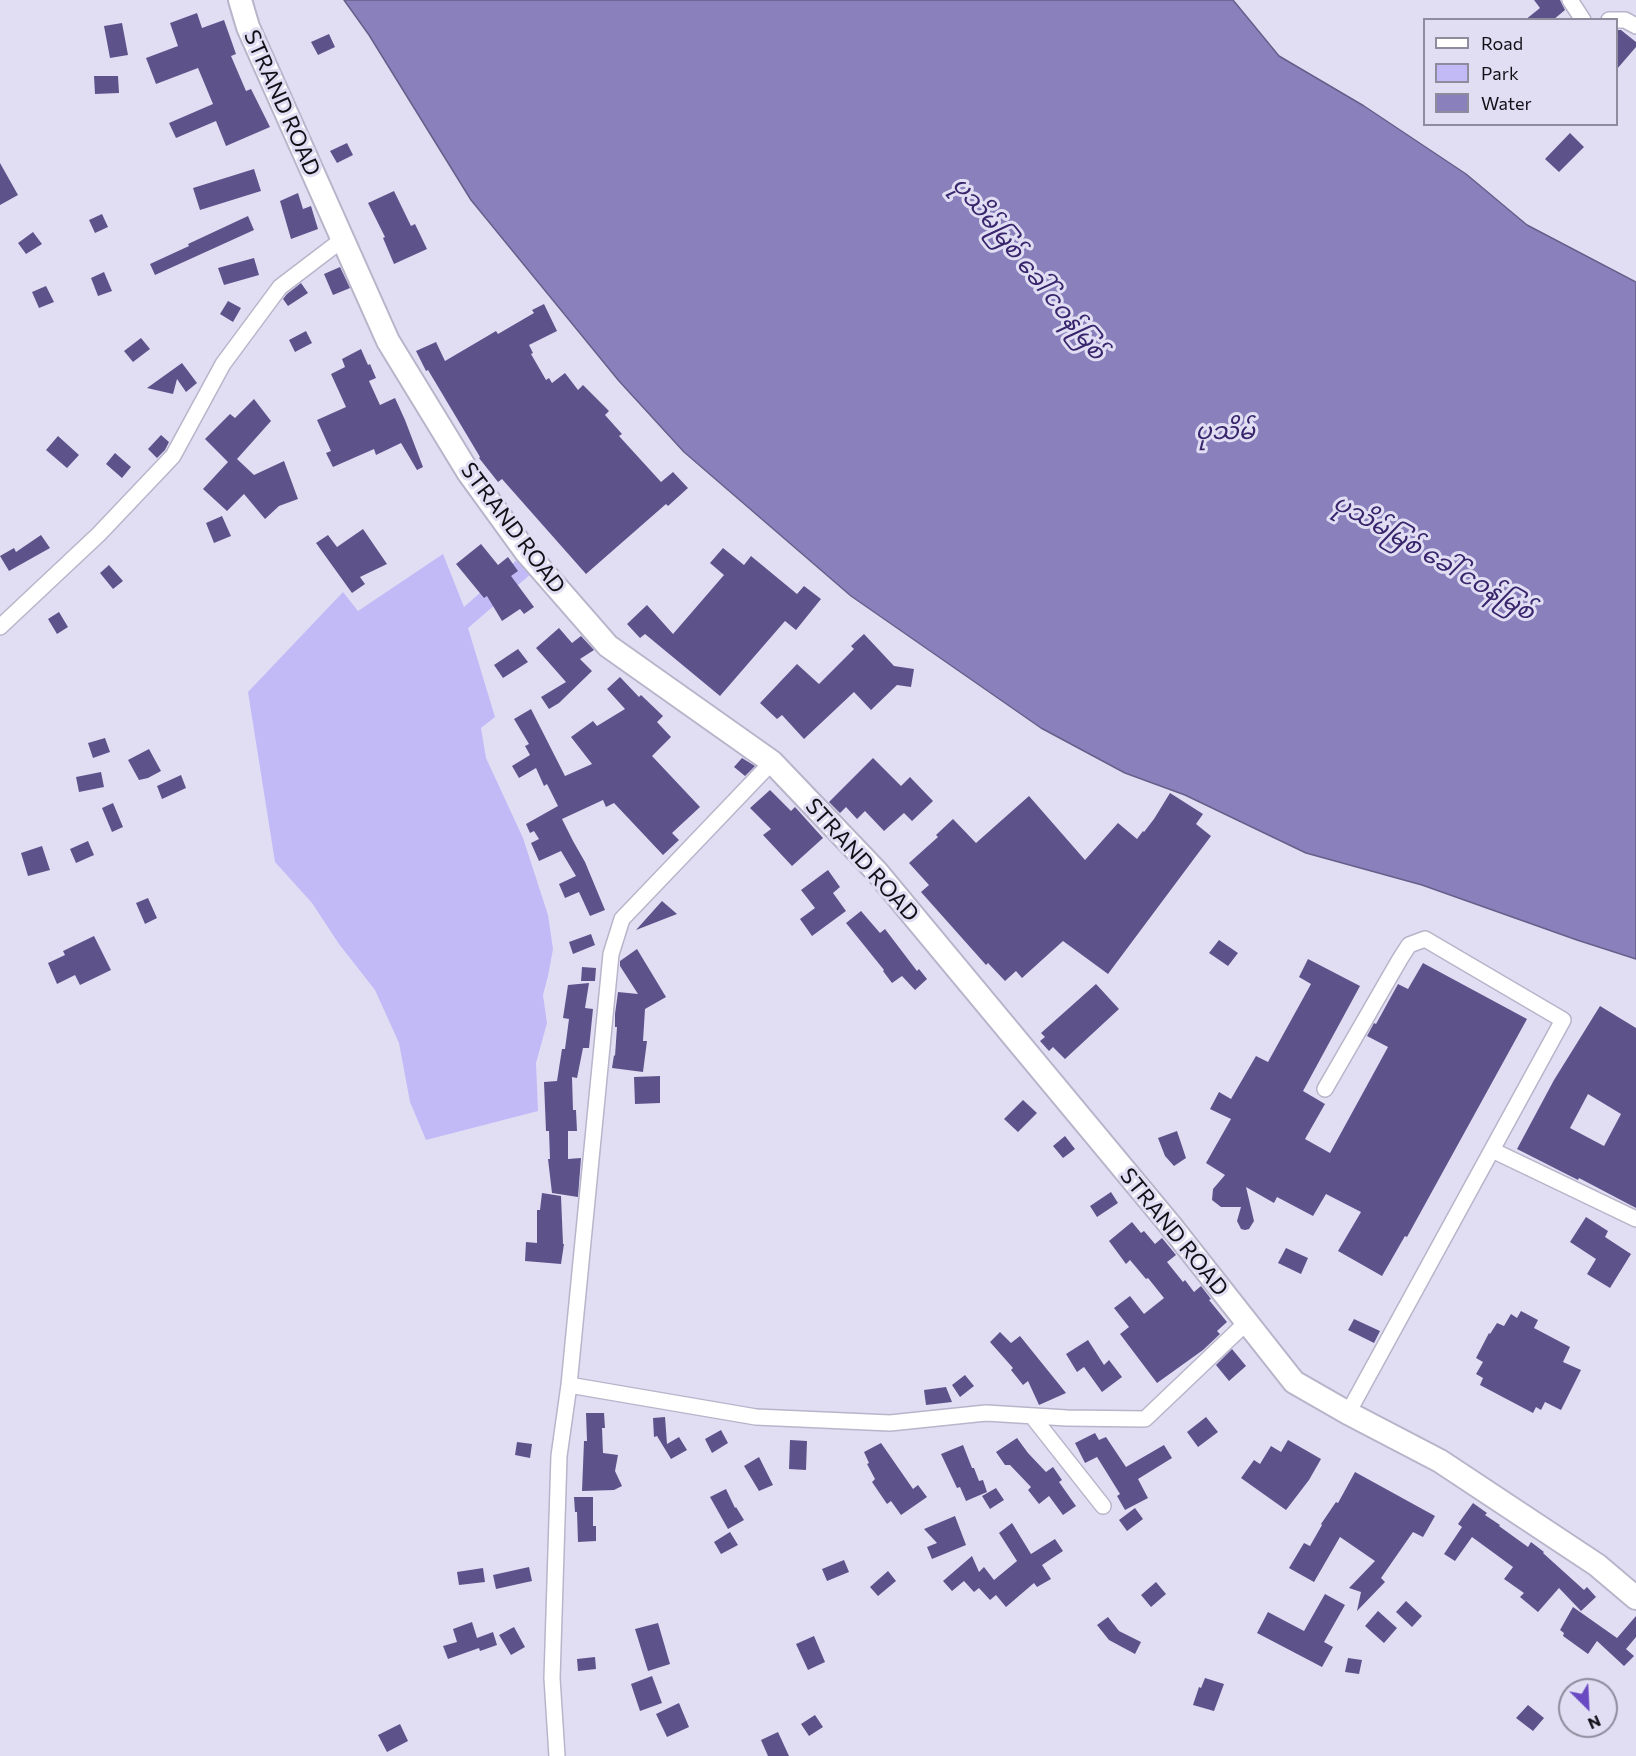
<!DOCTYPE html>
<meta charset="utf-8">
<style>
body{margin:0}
#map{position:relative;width:1636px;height:1756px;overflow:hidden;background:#e1def4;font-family:Commissioner,sans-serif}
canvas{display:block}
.legend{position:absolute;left:1423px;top:18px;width:195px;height:108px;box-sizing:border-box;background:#e1def4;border:2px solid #8e8c9c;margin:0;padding:8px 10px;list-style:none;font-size:18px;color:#111017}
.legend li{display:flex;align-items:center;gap:12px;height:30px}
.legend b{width:30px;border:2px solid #8e8c9c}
.north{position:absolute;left:1558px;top:1678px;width:60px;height:60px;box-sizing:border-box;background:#e1def4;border:2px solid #8e8c9c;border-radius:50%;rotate:156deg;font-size:16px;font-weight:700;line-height:24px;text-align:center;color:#111017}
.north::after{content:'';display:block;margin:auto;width:21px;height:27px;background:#6a4ac2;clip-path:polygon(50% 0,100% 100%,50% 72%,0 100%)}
</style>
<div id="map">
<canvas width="1636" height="1756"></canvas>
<ul class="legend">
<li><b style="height:8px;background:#fff"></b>Road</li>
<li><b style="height:16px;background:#c2baf6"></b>Park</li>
<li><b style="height:16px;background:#8a81bc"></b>Water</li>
</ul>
<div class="north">N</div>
</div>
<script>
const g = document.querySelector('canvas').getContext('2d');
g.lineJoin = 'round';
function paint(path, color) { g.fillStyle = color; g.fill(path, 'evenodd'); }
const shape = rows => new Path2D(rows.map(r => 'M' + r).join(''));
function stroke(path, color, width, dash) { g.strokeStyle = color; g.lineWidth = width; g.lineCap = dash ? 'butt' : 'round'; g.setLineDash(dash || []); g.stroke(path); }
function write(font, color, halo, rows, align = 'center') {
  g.font = font + ' Commissioner,"Noto Sans Myanmar",sans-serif'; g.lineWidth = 6; g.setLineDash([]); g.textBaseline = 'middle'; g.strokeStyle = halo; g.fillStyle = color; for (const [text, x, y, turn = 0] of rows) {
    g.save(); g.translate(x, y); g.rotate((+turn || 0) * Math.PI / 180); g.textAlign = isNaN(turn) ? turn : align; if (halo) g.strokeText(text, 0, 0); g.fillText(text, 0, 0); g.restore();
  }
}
paint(shape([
 [526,552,539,567,468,628,495,717,481,728,486,758,523,838,548,915,553,949,548,976,543,995,547,1023,536,1063,538,1111,426,1140,410,1102,399,1043,375,990,339,944,312,903,275,862,248,692,343,592,358,611,443,554,464,607]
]), '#c2baf6');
const water = shape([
 [344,0,1233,0,1279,56,1364,106,1466,174,1527,225,1636,282,1636,959,1577,940,1422,885,1306,853,1185,795,1125,773,1041,728,851,596,684,452,619,381,471,200,369,35,344,0]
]);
paint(water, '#8a81bc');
stroke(water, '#665f8a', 1.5);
paint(shape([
 [1534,0,1560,0,1565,10,1553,20,1525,20,1540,8],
 [197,13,202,28,224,20,236,54,231,56,246,91,251,89,270,127,226,146,216,121,176,138,169,123,213,104,198,68,156,84,146,58,178,46,170,23],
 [122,23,128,55,110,58,104,26],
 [1617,30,1621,30,1636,42,1636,47,1617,69],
 [329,34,335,47,318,55,311,42],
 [94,76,118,76,119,93,95,94],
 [1570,133,1584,147,1559,172,1545,159],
 [347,143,353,155,337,163,330,151],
 [0,163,18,195,0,205],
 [254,169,261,191,200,210,193,188],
 [394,191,411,226,415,224,427,249,394,264,383,238,385,237,368,203],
 [298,193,303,209,311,206,318,229,291,239,280,201],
 [102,214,108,227,95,233,89,220],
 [248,216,254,230,155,275,150,264,189,246,188,244],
 [33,232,42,244,26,254,18,243],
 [254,258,259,275,224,285,218,268],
 [340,267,350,288,333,295,324,274],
 [104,272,112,291,98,296,91,278],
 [301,283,308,293,288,306,283,299,287,294],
 [46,286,54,302,39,308,32,292],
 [228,301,241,308,233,322,220,314],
 [544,304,557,331,529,345,533,353,531,354,546,380,549,378,552,383,565,373,578,390,583,385,609,411,605,415,622,434,619,436,661,482,673,472,688,488,668,506,666,504,586,574,502,479,498,482,479,458,480,457,428,370,426,371,416,351,436,342,445,361,496,331,498,334,534,313,532,310],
 [306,331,312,343,295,352,289,340],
 [141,338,150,349,133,362,124,351],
 [361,349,368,365,370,364,376,378,369,381,380,405,395,398,405,420,423,467,417,470,401,443,376,455,374,449,333,467,326,453,331,451,317,420,346,407,331,374,345,367,342,359],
 [182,363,197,383,186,392,177,379,173,394,147,388],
 [254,399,271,421,237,459,254,475,284,461,298,499,279,506,265,519,244,494,227,511,203,489,228,462,205,439,230,414,235,418],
 [161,435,169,442,165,450,157,458,148,449],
 [58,436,79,455,67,468,46,450],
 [115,453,131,467,122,478,106,464],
 [222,516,231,536,214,543,206,523],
 [363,529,387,564,360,577,365,584,352,593,316,543,328,535,337,547],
 [41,535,50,548,9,571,0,556,14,548,16,552],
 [481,544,498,565,508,557,518,571,511,576,534,607,524,614,520,609,502,621,487,596,484,598,456,564],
 [723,548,744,565,751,556,797,594,804,586,821,599,796,630,785,621,720,696,645,634,640,638,627,624,647,605,673,634,724,575,710,563],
 [109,565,123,581,113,589,100,573],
 [59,612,68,627,57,634,48,619],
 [559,628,572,643,581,636,594,650,580,659,592,671,559,703,549,709,541,697,566,682,536,648],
 [864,634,894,666,914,669,911,687,897,685,871,710,854,692,804,739,782,715,777,719,760,703,797,664,819,684,854,649,851,646],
 [518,649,528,662,503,678,494,665],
 [620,677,639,697,641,695,663,716,657,722,671,737,652,756,700,807,672,833,679,840,663,855,614,803,606,807,603,800,562,819,573,841,585,862,605,910,590,916,579,892,565,898,559,884,576,876,561,851,539,861,531,843,539,839,534,831,530,833,526,824,558,806,547,784,544,786,536,768,519,778,512,766,530,755,525,746,529,744,514,719,531,709,565,776,592,764,571,737,593,721,597,726,625,709,607,689],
 [105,738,110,752,93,758,88,743],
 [149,749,161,771,148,778,139,780,128,760],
 [742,758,755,766,745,776,734,767],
 [873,758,901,786,910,777,933,801,912,821,904,813,884,831,865,811,857,819,846,807,840,813,829,802],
 [101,772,104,787,79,792,76,777],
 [181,775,186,788,162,799,157,786],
 [770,790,791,811,795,807,823,838,792,866,763,835,771,829,750,808],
 [1170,793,1203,814,1196,824,1211,836,1108,974,1063,941,1022,978,1016,971,1005,981,988,963,986,965,921,892,929,885,909,863,938,837,936,835,953,819,976,843,1029,796,1085,860,1118,823,1137,839,1143,831,1144,832,1154,819],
 [113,803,123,827,112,832,102,808],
 [88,841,94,855,76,863,70,849],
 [42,846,50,870,28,876,21,853],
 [828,870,840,887,833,893,846,911,812,936,800,919,815,908,801,890],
 [148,898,157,918,145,924,136,903],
 [662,901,677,914,636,930],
 [861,911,880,933,885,929,917,971,919,969,927,979,915,990,902,976,892,983,883,971,884,970,846,923],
 [591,934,595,945,573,954,569,942],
 [94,936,111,970,80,985,75,975,57,984,48,963,65,955,63,951],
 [1219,940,1238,953,1228,966,1209,953],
 [637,949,666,997,645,1009,643,1041,647,1041,643,1072,612,1068,614,1055,615,1056,617,1027,615,1027,615,1014,618,992,638,994,620,966,620,961],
 [1308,959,1360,986,1303,1091,1325,1104,1305,1139,1330,1153,1388,1047,1367,1036,1374,1023,1376,1024,1398,984,1408,989,1423,963,1527,1019,1407,1237,1405,1236,1382,1276,1338,1251,1361,1212,1326,1194,1313,1216,1277,1197,1274,1203,1246,1187,1254,1221,1249,1229,1245,1230,1241,1229,1237,1221,1241,1207,1221,1207,1212,1200,1213,1189,1225,1175,1206,1163,1231,1119,1210,1109,1219,1092,1231,1099,1256,1056,1268,1062,1311,984,1299,977],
 [582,967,596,968,595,981,581,981],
 [589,983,585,1008,593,1009,589,1048,583,1048,577,1078,572,1077,573,1110,576,1110,577,1131,568,1131,568,1159,581,1158,578,1197,552,1193,548,1159,550,1159,549,1131,546,1131,544,1082,557,1081,562,1049,565,1049,569,1019,563,1018,568,985],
 [1096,984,1119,1009,1065,1059,1053,1047,1049,1051,1040,1041,1045,1037,1041,1033],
 [1600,1006,1636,1028,1636,1208,1579,1178,1578,1180,1517,1149,1554,1080],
 [1588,1094,1621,1114,1604,1146,1570,1128],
 [660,1076,660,1103,635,1104,634,1077],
 [1023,1100,1037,1113,1018,1132,1004,1119],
 [1177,1131,1186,1158,1174,1166,1165,1156,1158,1138],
 [1065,1136,1075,1149,1063,1158,1053,1146],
 [1111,1192,1118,1203,1097,1217,1090,1206],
 [542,1193,561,1196,563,1244,564,1244,561,1264,525,1261,526,1242,537,1243,537,1210,540,1210],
 [1586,1217,1608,1231,1605,1237,1631,1254,1610,1288,1587,1274,1596,1259,1570,1242],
 [1132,1222,1141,1233,1144,1231,1155,1244,1162,1238,1176,1255,1167,1262,1183,1282,1185,1280,1194,1292,1201,1286,1211,1299,1209,1300,1227,1322,1217,1331,1220,1334,1203,1350,1157,1383,1120,1334,1129,1327,1114,1308,1130,1296,1144,1314,1164,1298,1148,1278,1146,1279,1130,1260,1126,1264,1109,1241],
 [1286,1248,1308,1258,1301,1274,1278,1263],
 [1521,1311,1538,1320,1534,1328,1570,1347,1563,1362,1581,1370,1561,1410,1545,1402,1541,1410,1536,1407,1533,1413,1480,1385,1483,1378,1476,1374,1483,1362,1476,1358,1489,1333,1490,1334,1497,1323,1504,1326,1511,1314,1517,1318],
 [1354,1319,1380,1331,1374,1343,1348,1330],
 [1000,1332,1011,1343,1020,1336,1066,1393,1039,1405,1028,1381,1023,1385,1011,1370,1013,1368,990,1342],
 [1088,1340,1104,1365,1109,1360,1122,1377,1102,1392,1084,1367,1077,1372,1066,1354],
 [1232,1349,1246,1366,1229,1381,1216,1365],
 [965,1375,974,1386,960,1397,952,1385],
 [946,1387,952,1402,926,1405,924,1390],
 [586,1413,604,1413,605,1428,602,1428,603,1453,618,1455,615,1471,622,1486,614,1490,582,1491,584,1441,587,1441],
 [665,1417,667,1444,679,1437,687,1450,671,1459,657,1436,654,1437,653,1418],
 [1206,1417,1218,1432,1198,1447,1187,1432],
 [721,1430,728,1443,712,1453,705,1439],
 [1095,1433,1099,1440,1106,1437,1126,1467,1164,1445,1172,1458,1138,1479,1148,1498,1125,1510,1117,1496,1120,1494,1097,1457,1085,1463,1075,1443],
 [1017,1438,1028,1453,1046,1472,1053,1467,1062,1480,1059,1482,1076,1506,1063,1515,1049,1496,1039,1504,1028,1490,1031,1487,1010,1465,1005,1465,996,1452],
 [790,1440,807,1441,806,1470,789,1469],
 [1288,1440,1321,1459,1309,1480,1286,1510,1241,1478,1254,1460,1260,1464,1271,1446,1281,1452],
 [517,1442,532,1444,530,1458,515,1455],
 [881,1443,913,1489,918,1485,927,1497,901,1515,891,1501,887,1504,872,1482,875,1479,867,1464,869,1463,864,1452],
 [963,1445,972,1468,974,1468,979,1481,983,1480,987,1492,966,1501,960,1487,957,1488,941,1454],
 [759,1457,773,1485,759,1491,744,1466],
 [1355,1472,1435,1516,1423,1537,1413,1532,1381,1578,1385,1582,1357,1611,1361,1592,1349,1588,1375,1561,1340,1537,1314,1582,1289,1568,1304,1543,1310,1546,1322,1525,1321,1524,1336,1502,1338,1503],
 [996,1488,1004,1500,990,1509,982,1496],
 [726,1489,735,1508,736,1507,744,1520,728,1529,710,1497],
 [574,1497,593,1497,593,1526,596,1526,596,1541,578,1542,577,1512,575,1512],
 [1473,1503,1487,1513,1485,1515,1500,1525,1499,1526,1528,1547,1531,1542,1544,1552,1543,1553,1584,1590,1587,1587,1596,1597,1581,1611,1559,1588,1538,1612,1520,1597,1524,1593,1504,1579,1513,1567,1472,1537,1455,1561,1444,1554,1462,1527,1458,1524],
 [1135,1508,1143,1519,1127,1531,1119,1520],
 [955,1516,966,1545,932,1559,927,1547,937,1543,924,1529],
 [1012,1523,1031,1554,1055,1539,1063,1551,1042,1565,1051,1579,1037,1587,1034,1583,1006,1607,996,1595,990,1600,979,1588,974,1592,964,1581,952,1591,943,1581,972,1556,979,1572,984,1567,994,1580,1017,1561,999,1533],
 [730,1532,738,1545,721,1554,714,1542],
 [844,1560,849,1572,827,1581,822,1569],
 [529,1567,532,1581,496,1589,493,1575],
 [483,1568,485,1582,459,1585,457,1572],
 [888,1571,896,1581,878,1596,870,1587],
 [1156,1582,1166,1594,1151,1607,1141,1595],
 [1325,1594,1345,1605,1324,1642,1333,1647,1322,1667,1257,1633,1268,1612,1304,1631],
 [1406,1601,1422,1616,1412,1627,1396,1612],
 [1573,1607,1617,1638,1636,1616,1636,1637,1626,1649,1634,1656,1624,1666,1597,1641,1588,1654,1563,1636,1564,1633,1560,1630],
 [1378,1611,1397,1628,1384,1643,1365,1626],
 [1108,1617,1119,1631,1141,1642,1135,1654,1109,1640,1097,1625],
 [472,1622,477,1638,493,1632,497,1645,480,1651,479,1648,448,1659,443,1646,457,1642,453,1629],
 [658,1623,670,1664,648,1671,635,1629],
 [514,1627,525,1647,511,1655,499,1635],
 [814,1636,825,1662,808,1670,796,1644],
 [595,1657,596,1669,578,1671,577,1659],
 [1348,1658,1362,1660,1359,1674,1345,1672],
 [652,1676,662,1703,640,1711,631,1684],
 [1205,1678,1224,1684,1214,1711,1193,1705,1199,1687,1201,1688],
 [679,1703,689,1727,667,1737,656,1714],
 [1528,1705,1544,1718,1533,1731,1516,1718],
 [815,1715,823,1727,809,1736,801,1724],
 [400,1724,408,1741,387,1752,378,1735],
 [778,1732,789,1756,768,1756,761,1740]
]), '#5d538a');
const street = shape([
 [1570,0,1583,20],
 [1609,20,1625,20,1636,26],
 [0,627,99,534,173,456,223,364,280,287,343,239],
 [1325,1089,1400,959,1409,945,1425,939,1563,1020,1348,1413],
 [1492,1150,1636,1219],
 [569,1385,756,1417,890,1423,986,1413,1067,1418,1145,1419,1247,1322],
 [1032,1416,1103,1506],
 [557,1756,552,1678,559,1456,569,1385,611,954,622,919,772,762]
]);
const secondary = shape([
 [240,0,248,27,388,341,468,472,526,552,608,646,772,762,877,872,1171,1226,1294,1382,1348,1413,1440,1461,1597,1565,1636,1598]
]);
stroke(street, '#b8b5ca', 18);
stroke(secondary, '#b8b5ca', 26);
stroke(street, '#fff', 15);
stroke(secondary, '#fff', 22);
write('22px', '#111017', '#e1def4', [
 ["STRAND ROAD",282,103,66],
 ["STRAND ROAD",513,528,53],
 ["STRAND ROAD",862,860,48],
 ["STRAND ROAD",1174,1232,51]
]);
write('italic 24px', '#38256c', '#e1def4', [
 ["ပုသိမ်မြစ် ခေါ် ငဝန်မြစ်",1029,268,51],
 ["ပုသိမ်",1225,431],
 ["ပုသိမ်မြစ် ခေါ် ငဝန်မြစ်",1434,557,30]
]);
</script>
